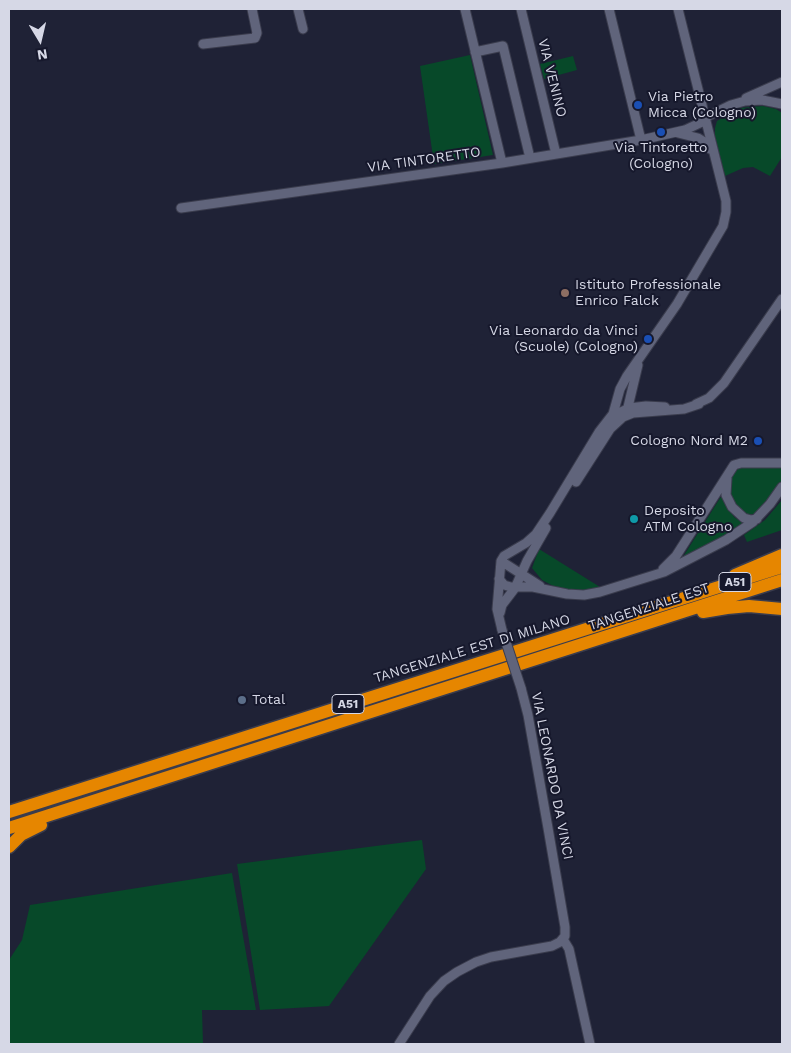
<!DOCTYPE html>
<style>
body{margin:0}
#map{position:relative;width:791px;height:1053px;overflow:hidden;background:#1f2236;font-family:"Work Sans",sans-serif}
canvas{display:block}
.frame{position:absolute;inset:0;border:10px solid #d6d8e6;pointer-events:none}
.north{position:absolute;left:15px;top:15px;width:50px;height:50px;-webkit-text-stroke:4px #16182c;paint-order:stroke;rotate:171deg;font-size:14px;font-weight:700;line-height:20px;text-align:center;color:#d6d8e6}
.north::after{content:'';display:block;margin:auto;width:18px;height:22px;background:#d6d8e6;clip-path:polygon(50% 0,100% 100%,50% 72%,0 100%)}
</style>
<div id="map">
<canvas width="791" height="1053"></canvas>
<div class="frame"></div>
<div class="north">N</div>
</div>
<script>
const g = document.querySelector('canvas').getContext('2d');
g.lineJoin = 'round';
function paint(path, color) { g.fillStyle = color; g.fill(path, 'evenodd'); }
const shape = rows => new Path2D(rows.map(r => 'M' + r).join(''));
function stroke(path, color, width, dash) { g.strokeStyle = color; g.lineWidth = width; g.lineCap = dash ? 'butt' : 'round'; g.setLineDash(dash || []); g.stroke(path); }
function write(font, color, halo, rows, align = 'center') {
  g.font = font + ' "Work Sans",sans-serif'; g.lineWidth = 4; g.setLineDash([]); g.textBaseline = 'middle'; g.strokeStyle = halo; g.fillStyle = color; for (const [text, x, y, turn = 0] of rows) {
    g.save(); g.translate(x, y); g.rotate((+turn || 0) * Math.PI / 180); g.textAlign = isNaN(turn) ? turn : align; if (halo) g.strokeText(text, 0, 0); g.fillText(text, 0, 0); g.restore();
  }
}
paint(shape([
 [470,55,493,155,434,164,420,66],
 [573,56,577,70,544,79,540,64],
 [763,106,776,109,782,113,782,157,770,176,753,167,743,168,725,176,715,136,715,128,717,121,739,108],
 [746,465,782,466,782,480,765,504,754,514,745,515,734,505,730,494,730,480,736,470],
 [722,495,734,517,746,525,681,560],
 [782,500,782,530,747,542,744,535,765,520],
 [539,549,600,587,592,590,578,591,561,590,542,580,532,568],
 [422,840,426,869,329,1006,260,1010,237,864],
 [232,873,256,1010,202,1010,203,1044,9,1044,9,960,22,940,30,905]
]), '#074929');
const minor = shape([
 [298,9,303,29],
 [465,9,502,163],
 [521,9,556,154],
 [609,9,641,140],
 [203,44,255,38,257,33,252,9],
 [475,52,503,46,530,158],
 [746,98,782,82],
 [702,119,731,105,745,101,762,100,782,104],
 [678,133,698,138,706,143,710,149],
 [181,208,502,163,641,140,685,130,700,123,705,117],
 [696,404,709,398,724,383,782,299],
 [627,411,638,365],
 [611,417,629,408,646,406,665,407],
 [727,478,726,495,732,507,744,518,751,520,757,519],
 [576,482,610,429,623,417,633,413,684,409,699,404],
 [501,561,540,586],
 [663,569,676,556,734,465,741,463,782,463],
 [499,579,504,585,511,587,533,587,567,594,584,595,600,592,664,572,726,540,753,522,770,504,782,487],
 [500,613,502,605,515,588,527,561,546,528],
 [502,630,497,609,501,561,504,556,526,543,536,534,550,513,599,432,613,414,620,389,627,376,677,304,723,226,726,212,726,201,678,9],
 [563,939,569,949,590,1044],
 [399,1044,430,996,444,981,457,972,476,962,491,957,552,946,560,942,565,936,565,927,548,828,528,715,521,688]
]);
const highway = shape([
 [735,575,782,555],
 [703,612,727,608,749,606,782,609],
 [9,812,782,567],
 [9,828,782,580],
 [9,847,21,835,41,825]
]);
stroke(minor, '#3a3c4d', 11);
stroke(highway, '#3a3c4d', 15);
stroke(minor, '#60647b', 9);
stroke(highway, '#e68600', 12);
const minorBridge = shape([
 [502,630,521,688]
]);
stroke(minorBridge, '#3a3c4d', 11, []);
stroke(minorBridge, '#60647b', 9);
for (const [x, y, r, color] of [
 [638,105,5,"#1a4fb4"],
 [661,132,5,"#1a4fb4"],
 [565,293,5,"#8d6e63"],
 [648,339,5,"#1a4fb4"],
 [758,441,5,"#1a4fb4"],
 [634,519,5,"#0f9aa8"],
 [242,700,5,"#5c6f8a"]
]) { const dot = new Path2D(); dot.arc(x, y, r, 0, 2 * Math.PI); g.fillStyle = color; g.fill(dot); stroke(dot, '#16182c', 2); }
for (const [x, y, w] of [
 [735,582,32],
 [348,704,32]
]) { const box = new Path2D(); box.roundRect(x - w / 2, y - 9.5, w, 19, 4); g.fillStyle = '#16182c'; g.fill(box); stroke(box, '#d6d8e6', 1); }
write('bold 12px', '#d6d8e6', null, [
 ["A51",735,582],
 ["A51",348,704]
]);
write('14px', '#d6d8e6', '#16182c', [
 ["VIA VENINO",552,78,76],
 ["VIA TINTORETTO",424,160,-8],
 ["TANGENZIALE EST",649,607,-18],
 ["TANGENZIALE EST DI MILANO",472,649,-17],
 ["VIA LEONARDO DA VINCI",552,776,79]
]);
write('14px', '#d6d8e6', '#16182c', [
 ["Via Pietro",648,97],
 ["Micca (Cologno)",648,113],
 ["Via Tintoretto",661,148,"center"],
 ["(Cologno)",661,164,"center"],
 ["Istituto Professionale",575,285],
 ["Enrico Falck",575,301],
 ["Via Leonardo da Vinci",638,331,"right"],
 ["(Scuole) (Cologno)",638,347,"right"],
 ["Cologno Nord M2",748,441,"right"],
 ["Deposito",644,511],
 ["ATM Cologno",644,527],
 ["Total",252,700]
], 'left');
</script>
